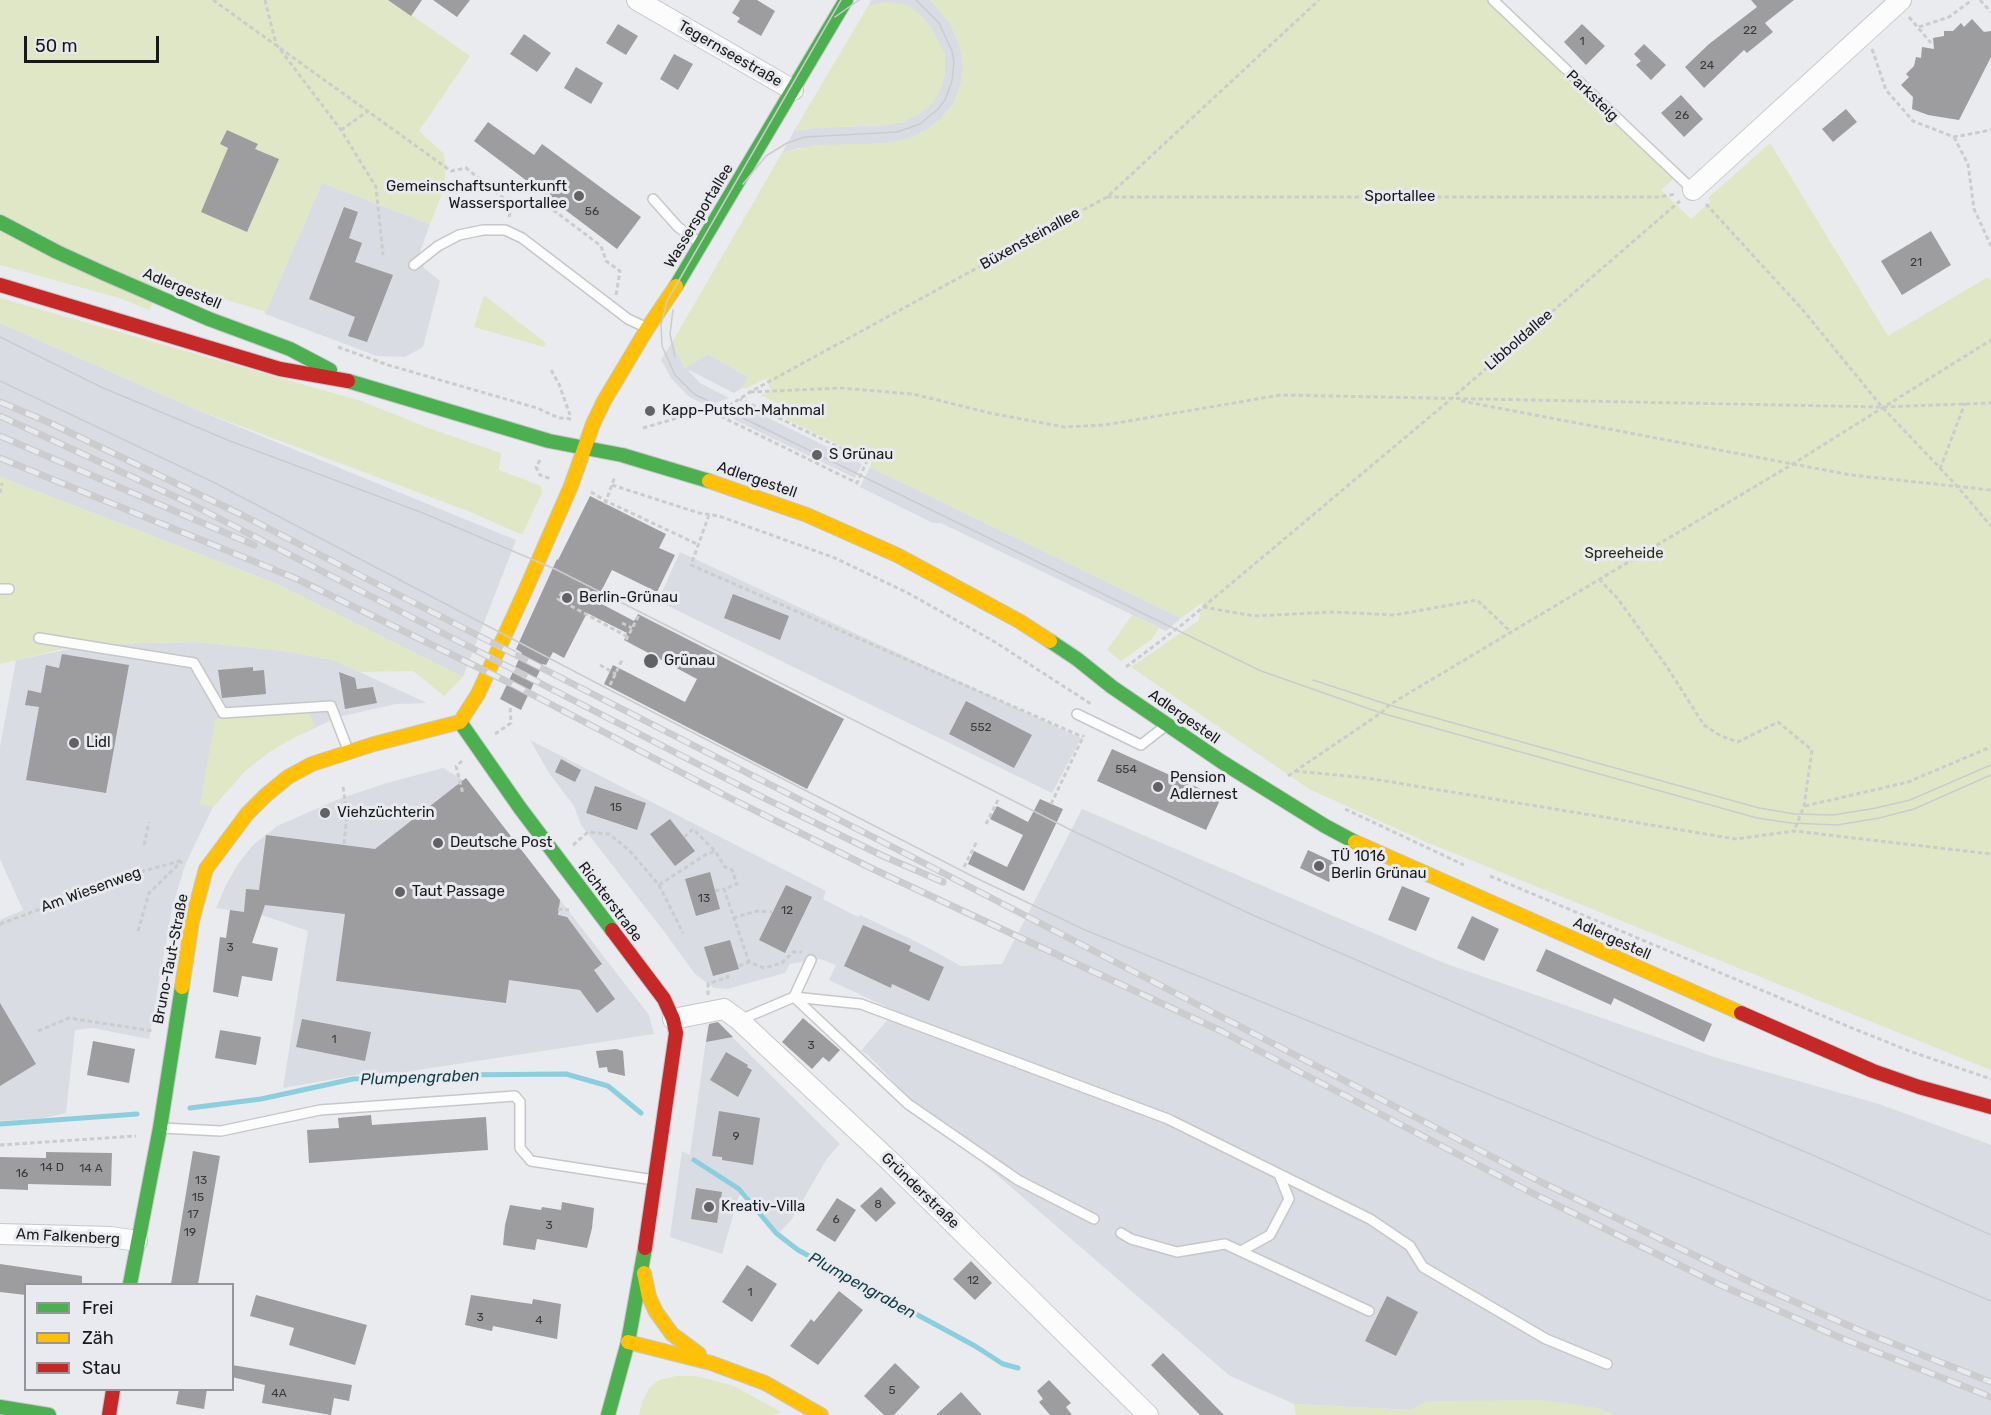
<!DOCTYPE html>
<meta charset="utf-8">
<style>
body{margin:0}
#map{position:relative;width:1991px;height:1415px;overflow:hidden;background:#eaebee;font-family:Rubik,sans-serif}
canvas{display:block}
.legend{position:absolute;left:24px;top:1283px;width:210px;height:108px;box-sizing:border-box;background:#e9eaef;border:2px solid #95969a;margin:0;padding:8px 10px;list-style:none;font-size:18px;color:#18191a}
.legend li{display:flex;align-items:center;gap:12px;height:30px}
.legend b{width:30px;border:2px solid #95969a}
.scale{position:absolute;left:24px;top:36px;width:135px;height:27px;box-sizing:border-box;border:3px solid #18191a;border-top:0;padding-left:8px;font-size:18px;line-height:21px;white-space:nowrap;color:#18191a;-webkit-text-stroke:4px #e9eaef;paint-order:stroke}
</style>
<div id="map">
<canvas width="1991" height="1415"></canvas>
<ul class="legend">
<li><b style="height:8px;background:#4caf50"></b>Frei</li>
<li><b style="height:8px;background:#ffc107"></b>Zäh</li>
<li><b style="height:8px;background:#c62828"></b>Stau</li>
</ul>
<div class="scale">50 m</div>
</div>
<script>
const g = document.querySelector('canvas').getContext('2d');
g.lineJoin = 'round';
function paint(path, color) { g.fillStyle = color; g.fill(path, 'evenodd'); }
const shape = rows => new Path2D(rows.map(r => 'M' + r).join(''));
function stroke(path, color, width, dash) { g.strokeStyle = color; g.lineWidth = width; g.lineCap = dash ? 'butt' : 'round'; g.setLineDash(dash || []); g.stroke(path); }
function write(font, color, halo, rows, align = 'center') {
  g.font = font + ' Rubik,sans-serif'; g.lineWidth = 6; g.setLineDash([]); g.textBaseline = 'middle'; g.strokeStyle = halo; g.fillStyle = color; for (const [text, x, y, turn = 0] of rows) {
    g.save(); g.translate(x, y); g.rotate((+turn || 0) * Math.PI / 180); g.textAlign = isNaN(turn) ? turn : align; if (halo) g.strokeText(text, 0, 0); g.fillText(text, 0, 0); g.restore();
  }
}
paint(shape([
 [871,0,930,0,939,8,951,25,960,46,963,66,961,84,953,104,941,119,926,130,908,139,888,143,799,148,782,153,794,131,815,128,886,125,904,122,940,90,945,73,945,55,888,2,868,6],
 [322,183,430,224,420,252,424,268,440,281,423,347,405,357,377,356,265,314],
 [0,323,195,409,516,540,463,677,277,584,0,477],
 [674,339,676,351,685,368,708,354,748,377,742,388,734,393,687,369,700,383,729,398,707,406,688,396,671,378,661,360],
 [740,404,862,464,855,478,733,419],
 [870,467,1181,618,1166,631,941,523,933,523,860,487],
 [680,552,1081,738,1052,793,658,601],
 [198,642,284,651,333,660,427,703,396,704,338,717,278,745,245,771,213,807,185,865,172,909,149,1039,92,1028,75,1030,66,1113,44,1118,0,1121,0,920,23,910,0,859,0,747,16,660,95,644],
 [530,740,826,891,823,899,858,917,860,915,919,943,961,966,1002,964,1082,809,1444,963,1714,1057,1879,1104,1991,1145,1991,1415,1615,1415,1593,1407,1428,1401,1411,1410,1294,1404,1230,1376,917,1106,867,1054,861,1051,895,1011,829,980,836,965,820,959,790,964,785,973,727,989,714,988,695,974,663,930,581,825,574,806,549,773],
 [443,768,471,785,649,1015,654,1034,405,1072,362,1074,283,1088,308,931,262,915,216,908,226,885,238,864,253,845,277,826,339,799,387,783],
 [719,1024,840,1144,826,1160,792,1219,780,1232,766,1223,744,1190,738,1198,722,1254,670,1237,682,1151,690,1155,708,1026]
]), '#d9dce3');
paint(shape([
 [0,0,390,0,470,56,419,131,444,154,446,168,443,191,430,224,322,183,265,314,264,311,213,296,169,276,149,310,119,298,0,265],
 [930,0,1488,0,1673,179,1661,190,1691,219,1711,201,1708,198,1770,143,1888,336,1988,277,1991,281,1991,1070,1426,842,1309,789,1131,667,1198,621,1203,602,1181,618,870,467,872,461,786,419,789,409,761,395,771,392,766,378,747,388,742,388,748,377,708,354,685,368,676,351,674,339,782,153,816,145,888,143,908,139,926,130,941,119,953,104,961,84,963,66,960,46,951,25],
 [888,2,905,4,919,13,931,27,945,55,945,73,940,90,932,104,921,113,904,122,886,125,815,128,794,131,868,6],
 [484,295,546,343,544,347,474,327],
 [0,298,361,401,431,429,501,453,499,470,541,486,542,493,522,535,473,513,195,409,0,323],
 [0,477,277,584,463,677,444,696,413,671,359,672,333,660,284,651,198,642,95,644,54,651,0,664],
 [1132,615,1159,628,1151,640,1121,661,1107,650],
 [308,712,315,726,264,755,245,771,213,807,200,805,215,719],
 [676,1376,696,1376,734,1386,781,1412,773,1415,639,1415,642,1402,649,1388,659,1380],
 [1541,1400,1593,1407,1615,1415,1296,1415,1294,1404,1411,1410,1428,1401]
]), '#e0e7c6');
stroke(shape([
 [190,1108,261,1099,353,1079,452,1075,566,1074,608,1086,641,1113],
 [0,1124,137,1114],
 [694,1160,739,1189,776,1233,798,1250,975,1346,1003,1364,1018,1368]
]), '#8bcede', 5);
paint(shape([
 [388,0,422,0,411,16],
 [433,0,470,0,457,17],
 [740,0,757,0,775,11,761,36,737,22,740,18,732,13],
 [1751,0,1794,0,1765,23,1773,32,1747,53,1744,50,1704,88,1685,67,1709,44,1757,7],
 [1972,19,1984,32,1991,31,1991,57,1959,120,1928,115,1912,109,1913,97,1901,85,1909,77,1906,74,1914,66,1916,57,1921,58,1922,47,1934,49,1933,38,1944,36,1944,31,1953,31,1961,23,1964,27],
 [618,24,638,36,626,55,606,43],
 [1582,24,1605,46,1586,65,1564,42],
 [524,34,551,53,537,72,510,54],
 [1644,44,1666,65,1651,80,1636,65,1641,61,1634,54],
 [674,54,693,64,678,90,660,79],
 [576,67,603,83,591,104,564,88],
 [1681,95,1703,119,1684,137,1661,113],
 [1846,109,1857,122,1833,142,1822,129],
 [488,122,534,155,542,144,641,217,617,249,474,141],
 [227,130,258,144,255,149,279,159,247,232,201,212,228,148,220,144],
 [344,207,358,212,349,238,362,243,355,262,393,275,367,342,348,336,355,317,309,299],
 [1931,231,1951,265,1902,295,1881,261],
 [590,496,666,534,659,548,675,555,657,592,612,570,596,601,634,621,638,614,844,719,807,789,604,684,613,665,685,702,697,679,624,640,627,633,587,613,564,658,553,652,546,665,543,664,521,710,500,699,522,653,516,649,557,559,558,560],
 [733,594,789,616,780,640,724,618],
 [62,654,129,665,106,793,26,780,39,707,25,705,28,690,41,693,46,665,59,668],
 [253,667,253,671,264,670,266,694,222,698,218,670],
 [339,672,355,678,357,689,373,687,377,703,345,709],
 [966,701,1032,735,1014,768,949,734],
 [1112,749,1221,798,1206,830,1097,781],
 [561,759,581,770,575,782,555,772],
 [466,778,560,900,558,915,567,917,602,964,594,970,615,999,597,1013,580,990,509,980,506,1003,336,981,345,914,265,905,252,943,278,948,272,981,242,976,238,997,213,992,220,937,226,938,230,910,244,912,246,889,259,890,266,835,375,849],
 [595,786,646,803,637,830,586,813],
 [1040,799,1063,809,1024,891,968,864,974,851,1007,867,1023,835,990,819,997,806,1028,822],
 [670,819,695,851,675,866,650,834],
 [1308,850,1338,864,1329,882,1300,868],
 [710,872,720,909,696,916,685,879],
 [786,885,812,897,785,953,759,940],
 [1402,886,1430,898,1416,931,1388,920],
 [1472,916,1499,929,1484,961,1457,948],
 [863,925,911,946,909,951,944,967,929,1001,892,984,891,988,844,966],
 [730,940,739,969,713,976,704,947],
 [1546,949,1712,1024,1704,1042,1614,998,1611,1005,1536,971],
 [0,1003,36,1064,0,1086],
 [803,1018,840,1050,829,1062,823,1057,812,1069,782,1042],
 [302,1019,371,1032,365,1061,296,1047],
 [718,1022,733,1037,706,1042,709,1024],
 [220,1030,261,1037,256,1065,215,1058],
 [93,1041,135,1049,129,1083,87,1075],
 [616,1049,623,1051,625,1076,608,1072,607,1067,599,1068,596,1051],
 [726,1052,748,1065,747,1067,752,1070,738,1097,710,1080],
 [719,1111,760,1118,753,1165,722,1160,722,1157,712,1156],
 [371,1115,372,1125,486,1117,488,1150,309,1163,307,1130,339,1128,338,1118],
 [193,1151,220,1156,198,1284,171,1284],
 [46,1152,112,1153,111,1186,28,1184,28,1190,0,1189,0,1157,46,1158],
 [881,1187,896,1203,876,1222,860,1206],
 [696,1188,722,1192,717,1223,691,1219],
 [837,1198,856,1210,835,1242,816,1230],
 [562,1202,594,1208,592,1228,587,1248,537,1239,535,1250,503,1245,505,1225,510,1205,541,1210,542,1207,561,1210],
 [971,1261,992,1283,975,1300,953,1279],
 [0,1264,82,1276,82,1284,26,1284,26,1295,0,1292],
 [747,1265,777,1284,752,1322,722,1302],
 [839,1291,863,1310,818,1365,790,1346,811,1319,814,1322],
 [256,1295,367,1325,355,1365,289,1345,294,1328,250,1316],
 [471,1295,532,1304,533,1299,561,1304,557,1339,493,1326,492,1331,465,1325],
 [1387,1296,1418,1312,1396,1356,1365,1341],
 [1163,1353,1224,1415,1200,1415,1151,1365],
 [895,1363,920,1387,894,1415,884,1415,864,1396],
 [232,1365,352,1385,349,1401,334,1398,331,1415,262,1403,265,1385,232,1377],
 [1049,1380,1071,1403,1066,1407,1072,1415,1050,1415,1039,1402,1043,1399,1037,1391],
 [179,1389,207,1389,204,1409,176,1404],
 [961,1392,982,1415,936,1415]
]), '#9d9d9f');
const lane = shape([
 [1493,0,1693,190],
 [653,199,678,227,700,243],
 [414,265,438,246,459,235,483,230,505,230,522,238,628,319,645,327],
 [0,589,9,589],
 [39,638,194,663,223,713,331,706,348,750],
 [1077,714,1141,745,1164,727],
 [811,960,794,997,908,1104,1018,1180,1094,1219],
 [740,1020,794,997,861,1004,1168,1119,1370,1219,1410,1246,1423,1267,1546,1339,1607,1364],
 [162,1128,221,1131,320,1110,515,1096,520,1102,520,1148,531,1161,654,1180],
 [1121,1233,1131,1239,1177,1252,1225,1244,1369,1311],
 [1241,1251,1270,1235,1289,1199,1279,1174]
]);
const street = shape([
 [637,0,793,90],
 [1693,190,1901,0],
 [673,1019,724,1009,739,1020,892,1163,1148,1415],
 [0,1234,111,1237,137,1241]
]);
const fast = shape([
 [0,222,57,252,103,273,209,319,290,349,330,370],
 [676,286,846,0],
 [348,381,549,441,622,455,709,481],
 [1050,641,1077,659,1112,687,1222,762,1325,826,1355,842],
 [460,722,520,808,612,930],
 [130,1284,160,1128,182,987],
 [0,1407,49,1415],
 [608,1415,628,1342,645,1248]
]);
const slow = shape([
 [709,481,807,515,897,555,1019,621,1050,641],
 [460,722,478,694,526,589,571,486,593,424,604,401,647,329,676,286],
 [1355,842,1741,1013],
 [182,987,192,921,206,869,247,814,266,795,288,777,312,764,374,744,460,722],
 [644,1273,649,1297,656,1312,672,1334,699,1354],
 [628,1342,711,1363,765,1383,821,1415]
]);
const jam = shape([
 [0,285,280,369,348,381],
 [612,930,664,999,673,1019,676,1033,645,1248],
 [1741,1013,1873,1071,1919,1087,1991,1107],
 [109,1415,113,1390]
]);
stroke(lane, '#c6c7c9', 12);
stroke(street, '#c6c7c9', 22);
stroke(fast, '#c6c7c9', 16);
stroke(slow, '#c6c7c9', 16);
stroke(jam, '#c6c7c9', 16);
stroke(shape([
 [213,0,451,171,466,168,512,205,540,200,601,246,606,261,620,271,616,295],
 [265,0,276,44,341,130,376,187,383,255],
 [1980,0,1991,12],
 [1909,17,1931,43],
 [1919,27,1949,17,1972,0],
 [1872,49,1886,90,1913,121,1954,137,1991,130],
 [341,130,368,111],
 [1954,137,1968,164,1974,209,1991,246],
 [1107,197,1659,197,1676,194],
 [1706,204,1802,309,1882,407,1956,485,1991,526],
 [509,217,512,205],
 [338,347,388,365,537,408,559,418,572,419],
 [551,370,559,384,570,415],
 [750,392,841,388,913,394,990,413,1064,427,1104,425,1281,395,1882,407,1991,403],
 [1461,401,1851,475,1991,490],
 [714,413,857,483,867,461,740,399],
 [643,428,698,412,714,413,723,410,750,392,1107,197,1319,0],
 [540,460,536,467,540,475,551,479],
 [1940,469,1965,403],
 [612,485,699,513,719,516,835,558,908,593,995,642,1091,704],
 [591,492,606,501,697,544],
 [0,493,2,483],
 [605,504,615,476],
 [709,515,691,565,1083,737],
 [1599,579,1618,599,1667,667,1704,725,1721,736,1738,742,1778,722,1812,750,1804,806,1794,831],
 [562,592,558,599,628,637],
 [1203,607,1254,616,1334,612,1395,615,1477,600,1510,631],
 [622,623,632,628],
 [626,640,639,615],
 [600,665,616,674],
 [1126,667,1183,624,1451,399,1680,201],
 [610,685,622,660],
 [495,734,511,723,510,705],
 [462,761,456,766,463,794],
 [1295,771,1367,778,1736,839,1794,831,1991,854],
 [1288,776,1381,713,1389,705,1791,465,1991,340],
 [343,787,347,814,344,845],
 [1051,804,1084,735],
 [1805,806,1908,782,1991,747],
 [1345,809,1464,865],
 [986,824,999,798],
 [684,837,693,829,715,851],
 [144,845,149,822],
 [573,845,588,832,609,834,629,850,659,885,683,933],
 [964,867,977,841],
 [1490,876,1847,1026,1912,1052,1991,1079],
 [659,885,705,855,715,851,725,867,732,870,737,884,724,889,749,962,764,968,782,963,793,952,802,952],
 [715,891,724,889],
 [558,909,569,910],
 [733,918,757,911,772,912],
 [0,924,137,873,183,860],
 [138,931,149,893,182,861],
 [739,966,749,962],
 [708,995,708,984,728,977,726,972],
 [38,1031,69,1018,153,1031],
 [0,1145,136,1136]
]), '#ccc', 3, [4.5, 3]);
stroke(lane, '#fcfcfc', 9);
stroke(street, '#fcfcfc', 20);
stroke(fast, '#4caf50', 14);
stroke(slow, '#ffc107', 14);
stroke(jam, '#c62828', 14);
stroke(shape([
 [841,0,667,301,661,325,662,346,675,375,694,394,1261,671,1381,713,1757,818,1791,823,1837,825,1879,818,1914,809,1991,775],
 [835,17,859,0],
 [743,184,766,156,787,143,805,137,897,132,920,124,938,109,945,100,952,81,954,62,952,51,939,23,916,0],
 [673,310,670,334,675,357],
 [0,337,101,387,230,441,423,513,555,569,1075,832,1255,916,1603,1067,1815,1156,1991,1235],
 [0,381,213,482,608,689,974,877,1085,930,1783,1214,1991,1301],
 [1313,680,1389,705,1759,808,1795,814,1833,815,1876,808,1910,800,1991,765]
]), '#ccccce', 1.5);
const rail = shape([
 [0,402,48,422,242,515,912,857,1539,1181,1761,1287,1861,1331,1991,1382],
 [0,416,191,504,764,798,883,856,943,882],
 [0,436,254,545],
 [0,458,297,579,512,684,732,799,875,870,1221,1031,1530,1192,1718,1284,1841,1338,1991,1397]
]);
stroke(rail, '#ccccce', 7);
stroke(rail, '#e9eaef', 4.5, [14]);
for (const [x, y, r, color] of [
 [579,196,6,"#626264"],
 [650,411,6,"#626264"],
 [817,455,6,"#626264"],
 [567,598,6,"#626264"],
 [651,661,8,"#626264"],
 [74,743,6,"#626264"],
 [1158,787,6,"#626264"],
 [325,813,6,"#626264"],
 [438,843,6,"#626264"],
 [1319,866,6,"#626264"],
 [400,892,6,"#626264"],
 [709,1207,6,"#626264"]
]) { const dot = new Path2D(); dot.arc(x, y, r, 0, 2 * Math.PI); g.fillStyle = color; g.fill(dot); stroke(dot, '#e9eaef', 2); }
write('12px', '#393a3b', null, [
 ["22",1750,31],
 ["1",1582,42],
 ["24",1707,66],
 ["26",1682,116],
 ["56",592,212],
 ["21",1916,263],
 ["552",981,728],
 ["554",1126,770],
 ["15",616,808],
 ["13",704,899],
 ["12",787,911],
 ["3",230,948],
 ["1",334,1040],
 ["3",811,1046],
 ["9",736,1137],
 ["14 D",52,1168],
 ["14 A",91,1169],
 ["16",22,1174],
 ["13",201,1181],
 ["15",198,1198],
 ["8",878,1205],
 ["17",193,1215],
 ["6",836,1220],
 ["3",549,1226],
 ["19",190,1233],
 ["12",973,1281],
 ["1",750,1293],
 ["3",480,1318],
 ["4",539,1321],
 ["5",892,1391],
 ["4A",279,1394]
]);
write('15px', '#18191a', '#e9eaef', [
 ["Tegernseestraße",730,54,30],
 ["Parksteig",1592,96,44],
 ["Sportallee",1400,197],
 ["Wassersportallee",699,216,-59],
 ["Büxensteinallee",1030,239,-29],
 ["Adlergestell",182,289,23],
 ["Libboldallee",1519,340,-41],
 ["Adlergestell",757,480,19],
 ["Adlergestell",1184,717,35],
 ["Am Wiesenweg",91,890,-20],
 ["Richterstraße",610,902,53],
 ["Adlergestell",1612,939,24],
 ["Bruno-Taut-Straße",171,959,-79],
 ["Gründerstraße",920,1191,44],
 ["Am Falkenberg",68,1237,3]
]);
write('15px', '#18191a', '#e9eaef', [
 ["Gemeinschaftsunterkunft",567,187,"right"],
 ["Wassersportallee",567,204,"right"],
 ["Kapp-Putsch-Mahnmal",662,411],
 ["S Grünau",829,455],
 ["Berlin-Grünau",579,598],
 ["Grünau",664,661],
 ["Lidl",86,743],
 ["Pension",1170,778],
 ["Adlernest",1170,795],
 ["Viehzüchterin",337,813],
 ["Deutsche Post",450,843],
 ["TÜ 1016",1331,857],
 ["Berlin Grünau",1331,874],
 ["Taut Passage",412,892],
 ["Kreativ-Villa",721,1207]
], 'left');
write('15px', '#292f10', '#e9eaef', [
 ["Spreeheide",1624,554]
]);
write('italic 16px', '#103d46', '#e9eaef', [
 ["Plumpengraben",420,1078,-2],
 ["Plumpengraben",862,1286,29]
]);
</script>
